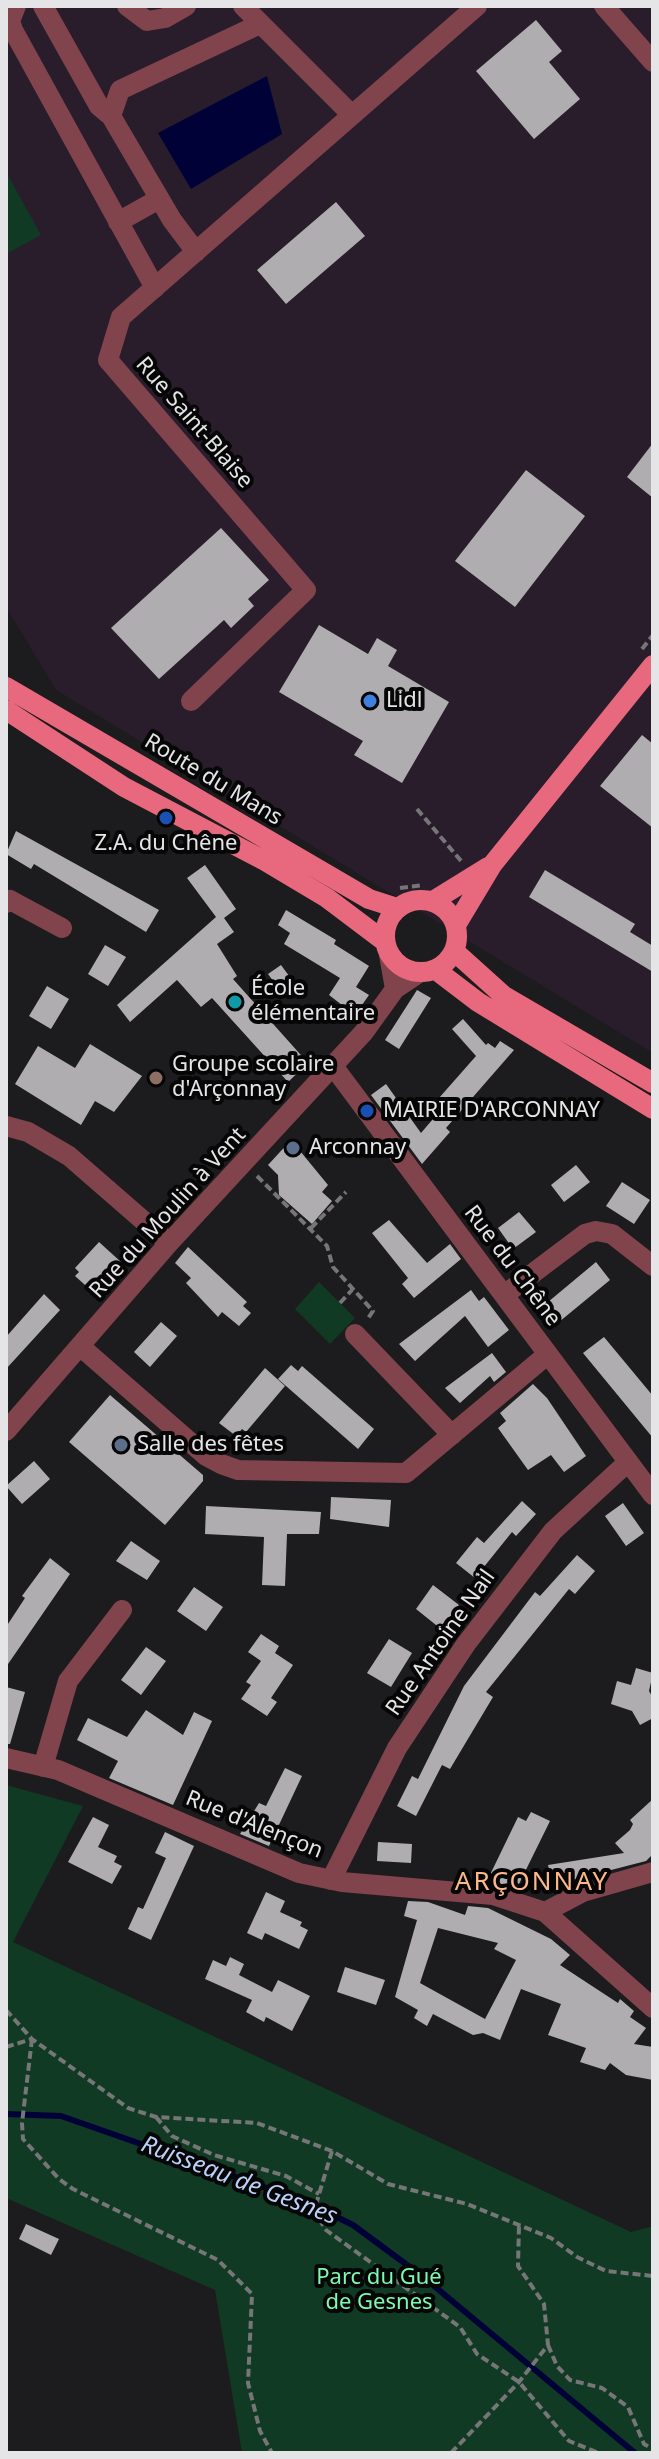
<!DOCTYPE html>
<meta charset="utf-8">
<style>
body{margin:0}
#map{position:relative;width:659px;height:2459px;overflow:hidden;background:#1c1b1d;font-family:"Noto Sans",sans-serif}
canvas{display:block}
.frame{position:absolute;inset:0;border:8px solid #e5e4e6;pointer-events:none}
</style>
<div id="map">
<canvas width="659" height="2459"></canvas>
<div class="frame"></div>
</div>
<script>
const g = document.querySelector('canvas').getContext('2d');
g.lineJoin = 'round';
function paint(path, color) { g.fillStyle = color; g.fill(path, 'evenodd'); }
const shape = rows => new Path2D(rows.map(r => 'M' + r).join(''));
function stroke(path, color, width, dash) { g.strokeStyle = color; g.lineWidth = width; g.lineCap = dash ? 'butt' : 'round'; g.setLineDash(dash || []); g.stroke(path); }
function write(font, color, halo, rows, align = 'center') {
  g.font = font + ' "Noto Sans",sans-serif'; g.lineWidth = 8; g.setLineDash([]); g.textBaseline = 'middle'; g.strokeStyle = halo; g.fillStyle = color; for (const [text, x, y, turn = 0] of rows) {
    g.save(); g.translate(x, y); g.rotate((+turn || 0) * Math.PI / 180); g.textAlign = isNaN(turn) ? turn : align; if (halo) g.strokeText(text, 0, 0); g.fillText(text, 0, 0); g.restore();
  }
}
paint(shape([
 [6,6,653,6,653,1053,56,690,6,607]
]), '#291d2b');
paint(shape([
 [6,172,41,235,6,254],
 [319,1282,355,1318,330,1344,295,1309],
 [6,1785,83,1806,13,1942,631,2232,653,2226,653,2453,242,2453,215,2290,6,2198]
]), '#103a23');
paint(shape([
 [267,76,282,134,191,189,158,133]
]), '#000237');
stroke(shape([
 [6,2114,61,2116,304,2201,353,2225,422,2276,635,2453]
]), '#000237', 6);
paint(shape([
 [536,20,562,51,549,62,580,99,534,139,476,71],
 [336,202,365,236,286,304,257,270],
 [653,443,653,498,627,477],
 [526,470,585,516,515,607,455,561],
 [221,528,269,580,248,599,254,606,231,628,224,620,159,679,111,628],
 [319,625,368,654,377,638,397,650,388,666,449,702,402,783,354,755,363,741,279,692],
 [642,735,653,744,653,828,600,786],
 [16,831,159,910,146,932,34,864,31,869,6,854],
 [205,865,236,909,224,918,234,932,217,944,237,976,233,979,308,1063,288,1082,212,998,201,1007,177,980,130,1022,117,1005,216,917,187,878],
 [545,870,635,924,630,932,653,946,653,972,529,897],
 [286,910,336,940,334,944,369,966,356,987,369,995,355,1015,329,995,340,978,284,944,290,933,278,925],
 [105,945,126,957,108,986,88,974],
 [281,965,295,984,282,993,268,974],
 [47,986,69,999,51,1029,29,1016],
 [417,990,431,998,399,1049,385,1040],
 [463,1019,486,1045,488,1043,495,1048,500,1041,514,1050,446,1128,450,1132,422,1164,371,1095,386,1084,421,1133,444,1106,439,1098,476,1056,452,1029],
 [90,1044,142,1076,114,1112,95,1101,81,1125,15,1084,38,1046,75,1068],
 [291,1140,328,1185,322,1192,332,1201,312,1224,279,1195,278,1175,268,1165],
 [576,1165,590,1182,564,1202,551,1185],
 [622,1182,650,1200,634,1224,606,1206],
 [519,1212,536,1232,513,1249,498,1228],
 [389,1220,427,1263,450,1244,461,1259,414,1298,402,1284,408,1278,372,1233],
 [99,1242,121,1262,94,1293,75,1276,79,1272,75,1268],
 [188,1247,247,1302,243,1306,251,1313,239,1326,222,1312,218,1317,186,1283,191,1278,175,1263],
 [596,1262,610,1280,559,1322,555,1317,546,1326,536,1312],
 [471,1290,479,1301,484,1297,509,1330,488,1347,465,1316,415,1361,399,1344],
 [44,1294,60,1310,6,1369,6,1337],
 [161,1322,177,1336,150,1367,134,1352],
 [604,1337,653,1396,653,1438,583,1353],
 [492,1353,506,1372,494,1382,490,1376,460,1403,445,1388],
 [291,1365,298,1371,302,1366,374,1429,358,1449,278,1379],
 [265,1368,285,1386,246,1432,242,1429,236,1436,219,1423],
 [533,1384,547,1398,586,1456,564,1472,551,1455,528,1470,498,1428,506,1421,500,1413],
 [110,1395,203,1475,203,1481,165,1525,69,1442],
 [34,1461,50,1479,22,1504,6,1486],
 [331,1497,391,1500,389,1527,330,1519],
 [522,1501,536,1514,516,1536,512,1532,475,1578,456,1563,477,1537,484,1543],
 [623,1503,644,1533,626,1546,605,1516],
 [206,1506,321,1512,319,1534,287,1534,285,1586,262,1585,264,1537,205,1534],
 [131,1541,160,1561,147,1580,116,1561],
 [577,1555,595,1571,575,1594,569,1589,486,1692,493,1697,450,1769,442,1765,416,1816,397,1806,412,1776,418,1779,464,1686,535,1592,540,1596],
 [50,1558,70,1574,6,1667,6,1627,25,1598,22,1596],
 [433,1585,459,1605,441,1629,416,1609],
 [194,1587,223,1607,206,1631,177,1611],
 [261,1634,279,1646,275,1653,293,1665,271,1698,277,1702,267,1716,241,1699,251,1685,246,1682,261,1661,248,1652],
 [389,1639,412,1653,391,1687,367,1673],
 [146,1647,166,1661,141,1695,121,1680],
 [636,1668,653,1673,649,1691,653,1698,653,1718,640,1725,632,1711,611,1704,617,1681,631,1685],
 [6,1687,25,1692,10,1744,6,1744],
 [146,1710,183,1735,194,1712,212,1721,173,1805,109,1778,118,1761,77,1740,88,1718,127,1737],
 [285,1768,302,1776,269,1846,240,1834,259,1803,266,1806],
 [653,1799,653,1854,646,1861,553,1885,548,1865,624,1853,615,1843,630,1830,633,1824,630,1820],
 [531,1812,550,1821,517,1888,487,1881,518,1817,526,1821],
 [93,1817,109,1825,98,1847,117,1856,114,1862,122,1866,112,1884,68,1862],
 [165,1832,194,1846,151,1940,128,1929,138,1907,143,1909,166,1858,155,1853],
 [378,1842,412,1844,411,1863,377,1861],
 [266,1892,285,1901,280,1912,302,1922,300,1926,308,1930,299,1949,265,1933,262,1940,247,1933],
 [408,1901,428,1902,465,1915,468,1906,488,1908,551,1939,570,1955,560,1965,618,2003,620,1999,634,2011,630,2017,646,2028,634,2044,653,2047,653,2080,626,2075,610,2063,605,2070,580,2062,586,2048,548,2035,561,2004,521,1989,500,2040,483,2033,473,2035,433,2014,427,2026,414,2018,418,2010,395,1997,417,1920,404,1916],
 [438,1928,498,1943,494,1949,516,1960,485,2019,420,1983],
 [230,1957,244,1964,239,1975,272,1992,278,1980,310,1996,292,2031,266,2017,264,2022,246,2012,252,2000,205,1979,213,1960,226,1966],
 [345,1967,385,1980,376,2005,337,1992],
 [26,2224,59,2239,51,2255,19,2239]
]), '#afadb0');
stroke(shape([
 [642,649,653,635],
 [417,809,462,862],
 [400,888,423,885],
 [257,1176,327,1246,333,1267,373,1311,367,1320],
 [311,1228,346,1192],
 [340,1303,352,1290],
 [6,2010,32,2039,128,2108,156,2117,257,2123,332,2151,388,2184,467,2204,551,2238,577,2257,606,2271,653,2276],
 [32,2039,22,2123,23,2139,59,2179,73,2189,218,2260,252,2294,248,2383,260,2431,272,2453],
 [6,2047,32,2039],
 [156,2117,172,2136,214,2155,286,2176,319,2194],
 [332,2151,314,2211,326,2230,460,2327,477,2354,519,2382,569,2441,599,2453],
 [548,2345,557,2366,570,2380,602,2388,628,2407,644,2444,653,2449],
 [451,2453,519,2382,548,2345,544,2304,518,2266,519,2225]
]), '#767577', 4, [8, 4]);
stroke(shape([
 [16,6,10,21,13,30,155,288],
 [43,6,99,106,111,116,172,220,196,252],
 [127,6,147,21,165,18,186,6],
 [243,6,352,115],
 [604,6,653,62],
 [111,116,120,90,260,24],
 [118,222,159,199],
 [191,701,306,590,108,360,121,317,477,6],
 [6,903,10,900,62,928],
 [389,955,395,989],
 [333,1066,653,1495],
 [6,1126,28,1132,69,1156,169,1243],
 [504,1295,585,1234,596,1231,612,1234,653,1266],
 [355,1334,452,1435],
 [81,1347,206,1456,221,1464,238,1470,406,1473,548,1354],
 [6,1431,169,1243,364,1032,395,989,419,973],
 [6,1758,58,1770,299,1873,342,1882,493,1895,545,1912,653,2008],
 [43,1767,68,1681,122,1610],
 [331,1880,397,1748,466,1644,553,1531,628,1462],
 [545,1912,583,1892,653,1872]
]), '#81444c', 20);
stroke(shape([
 [6,687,369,899,397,908],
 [6,710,124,787,265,861,327,898,384,941],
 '385 936a36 36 0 1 1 72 0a36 36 0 1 1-72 0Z',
 [433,901,488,867],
 [456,925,492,865,653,665],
 [454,951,504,996,653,1083],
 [436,970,478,1002,653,1109]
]), '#e8697d', 20);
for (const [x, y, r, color] of [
 [370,701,8,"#3f7fe0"],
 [166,818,8,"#1a4fb4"],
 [235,1002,8,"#0f9aa8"],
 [156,1078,8,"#8d6e63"],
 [367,1111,8,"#1a4fb4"],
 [293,1148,8,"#5c6f8a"],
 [121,1445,8,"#5c6f8a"]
]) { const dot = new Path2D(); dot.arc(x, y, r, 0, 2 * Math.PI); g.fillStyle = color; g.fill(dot); stroke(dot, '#060607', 3); }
write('22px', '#e5e4e6', '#060607', [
 ["Rue Saint-Blaise",194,423,49],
 ["Route du Mans",213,780,31],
 ["Rue du Moulin à Vent",168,1213,-48],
 ["Rue du Chêne",512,1266,53],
 ["Rue Antoine Nail",441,1643,-55],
 ["Rue d'Alençon",254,1825,22]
]);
write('22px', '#e5e4e6', '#060607', [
 ["Lidl",386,701],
 ["Z.A. du Chêne",166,844,"center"],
 ["École",251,989],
 ["élémentaire",251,1014],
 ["Groupe scolaire",172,1065],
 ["d'Arçonnay",172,1090],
 ["MAIRIE D'ARCONNAY",383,1111],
 ["Arconnay",309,1148],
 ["Salle des fêtes",137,1445]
], 'left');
write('22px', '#7bfbb1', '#060607', [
 ["Parc du Gué",379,2278],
 ["de Gesnes",379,2303]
]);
write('italic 24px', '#bcd0fa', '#060607', [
 ["Ruisseau de Gesnes",239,2181,21]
]);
g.letterSpacing = '2px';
write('26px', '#fdb78b', '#060607', [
 ["ARÇONNAY",532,1883]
]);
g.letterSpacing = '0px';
</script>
